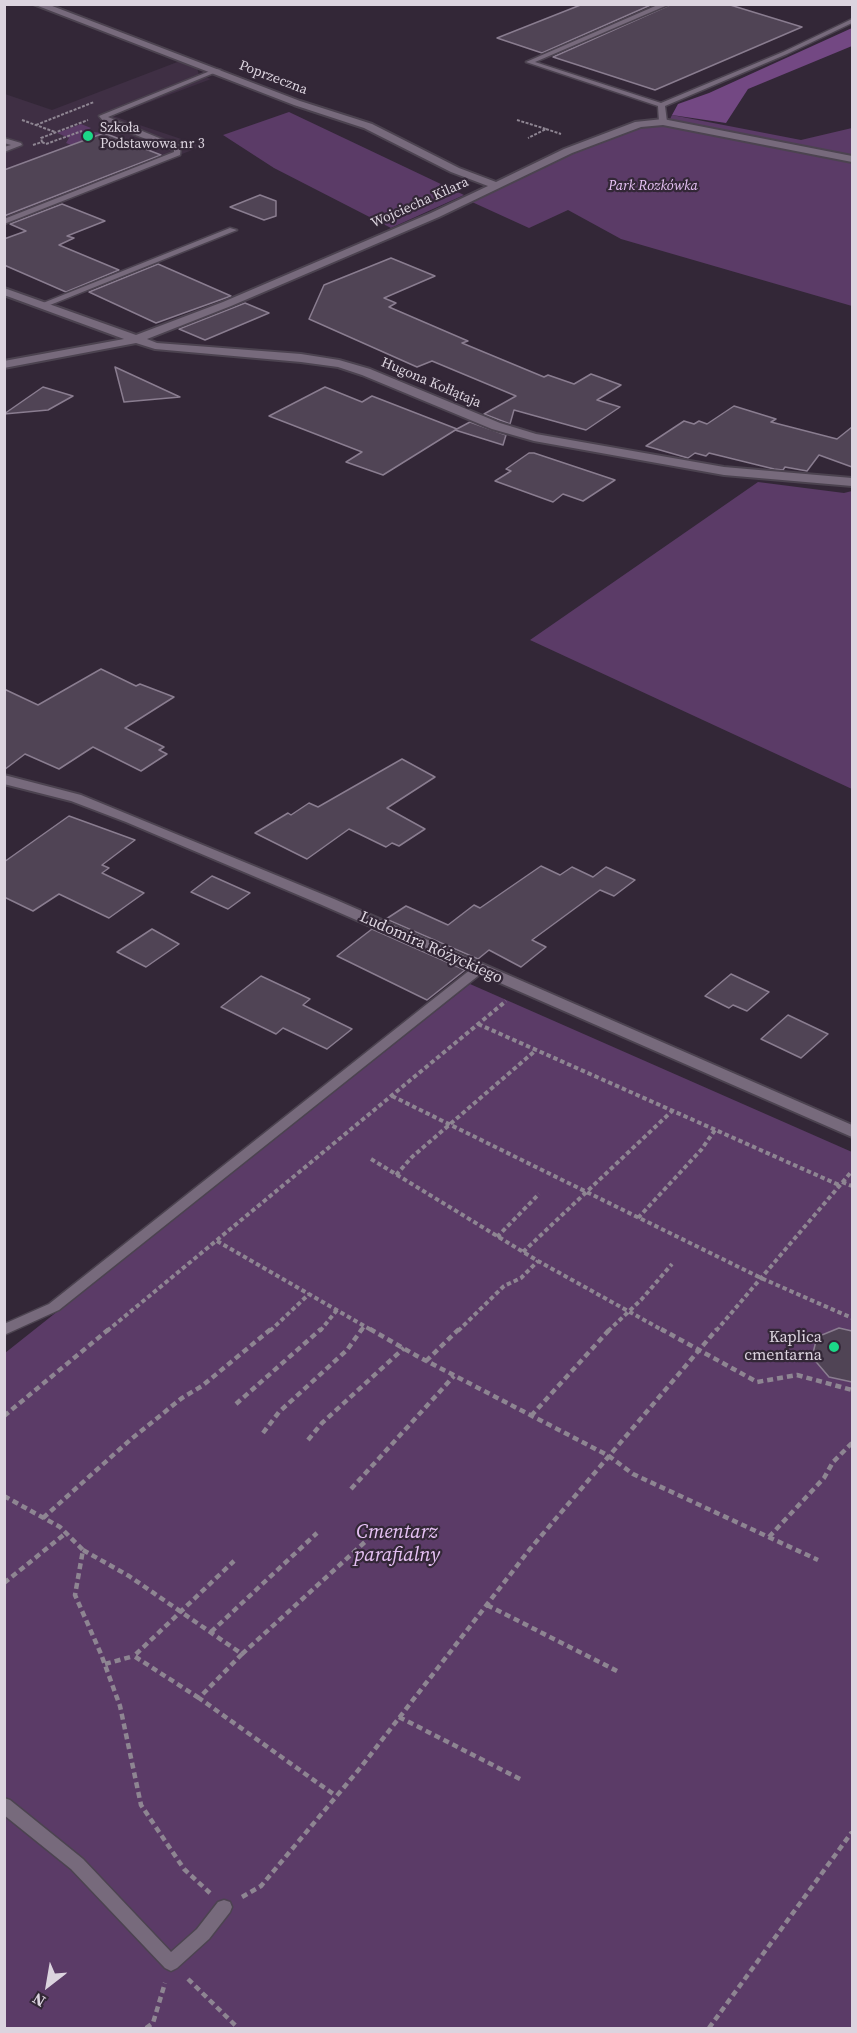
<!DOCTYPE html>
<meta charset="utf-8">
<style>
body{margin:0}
#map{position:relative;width:857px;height:2033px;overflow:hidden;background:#332737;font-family:"Source Serif 4",serif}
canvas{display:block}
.frame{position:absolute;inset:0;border:6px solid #dcd4df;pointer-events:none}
.north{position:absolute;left:18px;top:1955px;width:60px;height:60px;-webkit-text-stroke:4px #332737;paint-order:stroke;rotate:211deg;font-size:16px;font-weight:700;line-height:24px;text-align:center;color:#dcd4df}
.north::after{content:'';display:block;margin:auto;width:21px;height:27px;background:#dcd4df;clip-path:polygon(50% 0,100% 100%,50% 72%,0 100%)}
</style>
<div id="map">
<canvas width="857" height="2033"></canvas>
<div class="frame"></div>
<div class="north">N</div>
</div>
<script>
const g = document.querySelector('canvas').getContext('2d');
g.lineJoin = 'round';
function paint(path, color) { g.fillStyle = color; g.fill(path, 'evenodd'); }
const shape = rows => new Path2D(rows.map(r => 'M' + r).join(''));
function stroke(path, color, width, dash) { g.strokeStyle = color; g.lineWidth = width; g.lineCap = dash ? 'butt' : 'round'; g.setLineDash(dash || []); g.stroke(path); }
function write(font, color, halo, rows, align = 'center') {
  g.font = font + ' "Source Serif 4",serif'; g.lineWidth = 4.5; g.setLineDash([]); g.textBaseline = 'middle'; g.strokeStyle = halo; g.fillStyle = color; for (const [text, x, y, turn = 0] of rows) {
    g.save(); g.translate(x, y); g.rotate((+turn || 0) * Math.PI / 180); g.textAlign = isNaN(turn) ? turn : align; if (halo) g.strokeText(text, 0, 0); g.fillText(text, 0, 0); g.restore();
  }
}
paint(shape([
 [180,61,197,68,199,75,211,79,113,116,202,146,5,225,5,94,52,110]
]), '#3f2f44');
paint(shape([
 [289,112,464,195,391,228,274,168,223,135],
 [672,115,801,140,852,128,852,306,621,239,568,210,529,228,472,202,555,160,632,128,667,125],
 [81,124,91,128,86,131,102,133,71,145,66,143,69,138,57,133],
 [758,482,844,493,852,491,852,789,530,640],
 [470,984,852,1152,852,2028,5,2028,5,1353]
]), '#5b3b67');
paint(shape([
 [852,28,852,46,748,89,726,123,672,115,678,104,709,93]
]), '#734883');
const building = shape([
 [583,4,653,4,542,53,497,38,583,4],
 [672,4,727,4,802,27,655,90,553,57,672,4],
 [104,133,161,155,4,216,4,170,104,133],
 [260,195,276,201,276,216,264,220,230,207,260,195],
 [62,204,105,221,67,236,74,238,59,245,119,270,66,292,4,265,4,239,26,231,10,224,62,204],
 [391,258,435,276,384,298,396,303,389,307,468,341,462,343,544,377,548,375,574,384,591,374,621,385,597,400,620,407,586,430,514,410,510,424,484,414,516,396,432,361,417,367,309,319,324,285,391,258],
 [158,264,231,296,156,323,89,292,158,264],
 [245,303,269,313,205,340,179,329,245,303],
 [115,367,180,397,124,402,115,367],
 [43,387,73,396,48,410,4,414,43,387],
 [325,387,362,402,372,396,457,429,383,475,346,462,362,452,269,416,325,387],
 [734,406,776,419,771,422,837,439,852,427,852,467,819,455,807,471,785,467,783,470,774,469,709,453,706,456,695,453,688,458,646,446,684,421,694,424,699,421,707,424,734,406],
 [470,422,506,435,503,445,455,430,470,422],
 [529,453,534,453,615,480,583,501,563,494,553,502,495,481,511,471,506,469,529,453],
 [101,669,136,686,140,684,174,697,125,728,164,747,159,750,167,754,141,771,93,747,59,769,25,754,4,770,4,689,38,705,101,669],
 [402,759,435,777,387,808,425,829,399,846,392,843,386,847,349,829,307,859,255,833,288,813,291,815,309,803,318,807,402,759],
 [69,816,135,840,102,865,109,868,102,873,144,893,109,918,59,894,33,911,4,897,4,862,69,816],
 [541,866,560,875,572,867,593,877,606,867,635,880,614,896,600,890,532,940,546,947,521,967,489,950,478,959,386,919,406,906,448,925,474,905,480,908,541,866],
 [212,876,250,893,228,909,191,892,212,876],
 [152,929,179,944,146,967,117,952,152,929],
 [372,929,465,970,427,1000,337,956,372,929],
 [731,974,769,992,747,1011,733,1005,729,1008,705,996,731,974],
 [261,976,310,999,303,1005,352,1029,327,1049,283,1028,276,1034,221,1007,261,976],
 [788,1015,828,1034,801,1058,761,1039,788,1015],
 [839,1328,852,1331,852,1382,829,1377,812,1357,817,1337,839,1328]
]);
paint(building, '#504455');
stroke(building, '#8a7d90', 1.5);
const service = shape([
 [660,4,670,4,535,62,661,103,783,52,850,20,852,19,852,23,787,54,665,106,667,122,663,124,659,122,658,106,526,62,660,4],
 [215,69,221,70,108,117,181,147,180,155,4,224,4,219,174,152,174,150,105,123,99,116,215,69],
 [4,138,21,143,22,145,4,152,4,147,11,145,4,143,4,138],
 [230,228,237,230,45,307,38,305,230,228],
 [479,965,485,969,483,972,59,1310,4,1335,4,1324,49,1304,475,966,479,965],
 [4,1798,10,1800,83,1859,171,1952,197,1929,218,1902,224,1900,230,1902,232,1907,230,1912,209,1939,177,1968,171,1971,165,1968,71,1869,4,1815,4,1798]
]);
const minor = shape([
 [33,4,47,4,300,101,372,124,459,168,496,182,564,149,635,122,663,119,852,156,852,162,663,125,641,127,572,153,439,217,231,306,147,339,157,343,301,354,339,360,370,369,500,423,536,434,724,467,852,478,852,486,724,475,534,441,492,429,362,375,338,367,301,362,155,349,136,343,4,368,4,361,124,339,4,295,4,288,136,335,223,302,431,213,488,186,451,172,364,128,294,105,33,4],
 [4,775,81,795,334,899,852,1125,852,1137,322,905,126,822,71,801,4,784,4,775]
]);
stroke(service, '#4c4350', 3);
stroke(minor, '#4c4350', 4);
stroke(shape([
 [22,120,55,132],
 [517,120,546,129,528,138],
 [36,125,94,102],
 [546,129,561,134],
 [42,142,46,144,82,131],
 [33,145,42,142,41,138,88,120]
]), '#8e8592', 2, [3, 1.5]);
stroke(shape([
 [478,1024,839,1185],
 [392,1096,761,1278,852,1318],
 [371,1159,538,1261,664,1331],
 [396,1175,412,1157,536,1050],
 [842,1182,852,1186],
 [638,1218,701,1150,715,1130],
 [497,1237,539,1194],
 [217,1241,373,1331],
 [523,1252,672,1111],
 [107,1331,506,1001],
 [270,1331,309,1294],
 [320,1331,337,1310],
 [361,1331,364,1326],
 [458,1331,504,1286,521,1278,538,1261],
 [608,1331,641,1300,672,1264],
 [716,1331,852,1171]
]), '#8e8592', 4, [4.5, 3]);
stroke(shape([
 [370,1329,417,1356,609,1456,633,1474,818,1560],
 [661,1329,757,1382,797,1375,852,1390],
 [426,1361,459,1329],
 [236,1404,321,1329],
 [4,1416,109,1329],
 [531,1416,610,1329],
 [263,1433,279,1412,347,1350,362,1329],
 [308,1440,322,1423,404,1348],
 [351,1489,454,1376],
 [4,1496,60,1527,83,1550,75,1595,101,1654,120,1706,141,1805,184,1869,210,1893],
 [43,1518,130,1440,182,1398,202,1386,271,1329],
 [769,1537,824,1478,833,1462,852,1443],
 [83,1550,129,1576,242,1654,366,1541],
 [4,1583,66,1533],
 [487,1605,617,1671],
 [211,1632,317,1533],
 [242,1654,199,1698,336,1796],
 [105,1664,134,1656],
 [199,1698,134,1656,234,1561],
 [399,1717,522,1780],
 [242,1897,261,1886,361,1767,530,1549,717,1329],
 [188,1979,238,2028],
 [146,2028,153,2023,165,1983],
 [709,2028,852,1832]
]), '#8e8592', 4.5, [6, 4]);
paint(service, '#776a7c');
paint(minor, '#776a7c');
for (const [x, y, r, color] of [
 [88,136,6,"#1cd988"],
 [834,1347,6,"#1cd988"]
]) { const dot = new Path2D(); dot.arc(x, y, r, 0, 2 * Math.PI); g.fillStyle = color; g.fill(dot); stroke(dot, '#332737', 2); }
write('14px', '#dcd4df', '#332737', [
 ["Poprzeczna",273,78,21],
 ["Wojciecha Kilara",420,203,-24],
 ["Hugona Kołłątaja",431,383,23]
]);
write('14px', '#dcd4df', '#332737', [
 ["Szkoła",100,128],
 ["Podstawowa nr 3",100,144]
], 'left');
write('italic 14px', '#e7c2f5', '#332737', [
 ["Park Rozkówka",653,186]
]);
write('16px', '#dcd4df', '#332737', [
 ["Ludomira Różyckiego",431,948,24]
]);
write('16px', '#dcd4df', '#332737', [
 ["Kaplica",822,1338],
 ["cmentarna",822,1356]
], 'right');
write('italic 20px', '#e7c2f5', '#332737', [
 ["Cmentarz",397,1533],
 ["parafialny",397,1556]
]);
</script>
